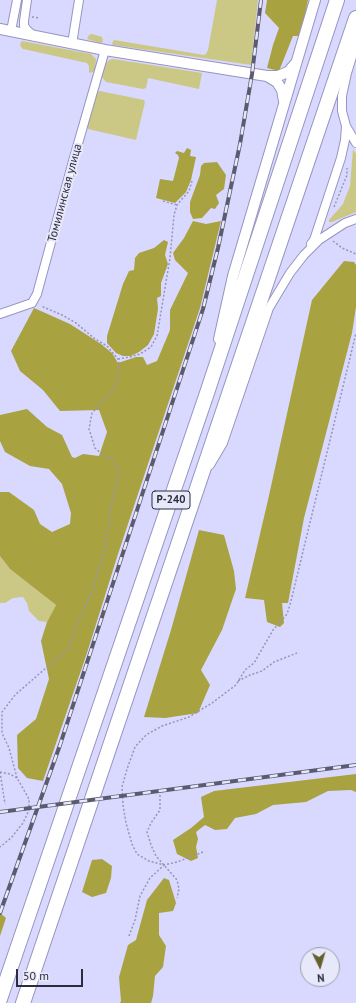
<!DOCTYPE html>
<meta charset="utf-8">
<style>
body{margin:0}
#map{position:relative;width:356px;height:1003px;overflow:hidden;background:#d9d8fe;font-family:"PT Sans",sans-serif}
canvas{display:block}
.north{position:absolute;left:300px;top:947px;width:40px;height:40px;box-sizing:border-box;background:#e8e8fb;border:1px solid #9d9daf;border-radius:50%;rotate:175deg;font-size:11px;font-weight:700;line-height:16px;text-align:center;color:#2d2c3e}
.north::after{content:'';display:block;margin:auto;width:14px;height:18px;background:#64612d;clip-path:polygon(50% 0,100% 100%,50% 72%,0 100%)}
.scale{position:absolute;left:16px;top:969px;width:67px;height:18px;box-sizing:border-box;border:2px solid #2d2c3e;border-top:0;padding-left:5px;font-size:12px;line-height:14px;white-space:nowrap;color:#2d2c3e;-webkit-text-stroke:3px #e8e8fb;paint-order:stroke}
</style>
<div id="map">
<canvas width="356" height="1003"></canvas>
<div class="north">N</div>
<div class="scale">50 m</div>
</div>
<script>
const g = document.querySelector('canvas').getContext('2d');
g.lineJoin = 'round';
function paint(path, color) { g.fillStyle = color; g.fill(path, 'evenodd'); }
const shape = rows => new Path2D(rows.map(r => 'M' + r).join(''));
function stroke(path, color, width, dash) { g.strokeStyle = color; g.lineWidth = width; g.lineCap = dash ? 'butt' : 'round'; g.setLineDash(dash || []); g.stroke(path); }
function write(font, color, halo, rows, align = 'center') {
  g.font = font + ' "PT Sans",sans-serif'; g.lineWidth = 4; g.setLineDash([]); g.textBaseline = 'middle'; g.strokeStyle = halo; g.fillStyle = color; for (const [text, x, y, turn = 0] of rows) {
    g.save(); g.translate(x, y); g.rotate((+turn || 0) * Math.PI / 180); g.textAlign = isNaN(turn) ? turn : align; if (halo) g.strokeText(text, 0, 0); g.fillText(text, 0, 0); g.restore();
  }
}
paint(shape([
 [217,0,258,0,251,65,113,45,112,43,114,40,204,55,206,54,208,50],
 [92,34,102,37,103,42,100,43,87,39,89,35],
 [22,41,91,54,96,59,95,71,90,73,89,72,89,66,87,63,23,49,21,47,20,44],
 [113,59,202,73,199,89,148,78,146,88,143,89,106,82,102,77,104,69,106,63,109,60],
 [100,91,144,100,145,102,136,140,88,129,86,127,97,92],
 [353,149,356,154,356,212,332,222,329,222,329,220,343,204,350,186],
 [0,556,10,569,56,605,47,622,39,621,29,611,27,603,23,597,13,598,5,603,0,603]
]), '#cbc885');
paint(shape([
 [267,0,308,0,301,36,293,36,279,71,267,68,273,45,279,28,265,13],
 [187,148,191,150,190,156,196,157,191,180,186,192,175,203,156,198,160,179,173,181,179,158,178,155,175,153,177,151,184,153],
 [217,162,226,175,224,189,216,195,219,203,215,209,211,208,202,218,193,219,190,212,190,202,200,175,201,166,204,163],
 [193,221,206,224,221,221,200,308,118,554,87,653,43,781,27,778,18,768,17,735,36,719,49,679,41,641,47,622,56,605,10,569,0,556,0,492,9,492,34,510,40,524,52,532,70,524,71,513,62,484,49,469,30,466,5,452,0,441,0,415,27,409,47,427,62,435,72,457,75,458,83,454,99,456,107,432,99,410,60,411,43,390,20,371,11,351,34,308,70,324,101,344,112,353,118,363,136,357,143,357,147,365,157,361,170,330,170,310,188,273,175,260,173,253,184,238],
 [164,240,168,242,165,255,168,264,161,283,161,296,157,298,158,309,154,334,148,345,139,352,131,356,123,356,116,353,107,343,107,336,123,284,129,271,134,270,135,258,139,253,154,248],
 [344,261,354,262,356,265,356,307,352,333,304,518,288,603,282,603,284,623,280,627,267,622,264,600,245,598,268,500,312,300],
 [199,530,224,535,234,571,236,589,222,630,201,670,210,685,198,713,165,718,144,717,171,630],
 [356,774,356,792,351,790,328,791,306,802,273,805,256,814,235,818,227,829,215,830,205,825,196,832,198,839,196,847,198,858,191,861,177,854,173,840,191,828,204,817,201,797,214,791],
 [102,859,112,866,111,878,106,893,92,897,82,892,92,860],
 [164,878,169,880,176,903,173,911,159,913,159,935,166,946,163,967,155,976,153,996,151,1003,120,1003,121,1001,119,977,128,945,136,940,147,900],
 [0,913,6,918,0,936]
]), '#a8a241');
const minor = shape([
 [27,0,24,21,24,26,27,30,34,36],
 [11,31,17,0],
 [72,44,79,0],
 [356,44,347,73,342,96,342,111,346,126,356,143],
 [311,244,314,240,341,158,345,140,346,126],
 [0,314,32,303,37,294,73,161,105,50],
 [210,465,223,443,269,308,290,273,304,255,319,240,328,234,345,223,356,219]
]);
const tertiary = shape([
 [0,29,105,50,267,76,278,76,288,72,295,64],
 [267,76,277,82,282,90,284,101],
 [219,339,233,276,315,0]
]);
const trunk = shape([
 [0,999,207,393,337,0],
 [23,1003,356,18]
]);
stroke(minor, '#9695c1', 10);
stroke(tertiary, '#9695c1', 12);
stroke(trunk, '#9695c1', 16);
stroke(shape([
 [32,17,40,18],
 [163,201,177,205],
 [334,207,347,175,347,168],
 [333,241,342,248,356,254],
 [118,359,130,357,140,354,151,347,157,336,170,258,174,215,177,205,189,191,192,181],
 [238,681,250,675,262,671,274,662,297,653],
 [0,772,10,774,17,778,29,799,29,810,23,823,11,838,0,847],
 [0,772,5,804],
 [17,778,9,748,2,733,2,712,15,695,69,648,72,636,94,586,104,551,109,523,111,506,119,474,117,466,114,460,105,457,95,448,89,429,92,413,113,390,118,379,119,364,118,359,107,346,95,339,76,323,62,315,41,306],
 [160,795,160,810,151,823,147,832,151,845,156,856,177,880,179,889,177,898],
 [203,852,177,862,164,865,149,861,137,854,132,844,126,823,123,805,122,787,127,769,135,747,146,735,162,726,189,717,212,703,236,685,245,670,254,663,273,630,287,614,290,605,356,333],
 [129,936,135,920,140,896,150,878,164,865]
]), '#9695b4', 1.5, [2, 2]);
stroke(minor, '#fff', 8);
stroke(tertiary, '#fff', 10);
stroke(trunk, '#fff', 14);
const rail = shape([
 [0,812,356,765],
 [0,913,60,745,203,309,218,248,240,144,252,74,261,0]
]);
stroke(rail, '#5b5a71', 4);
stroke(rail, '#e8e8fb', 2.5, [8]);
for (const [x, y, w] of [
 [171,500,38]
]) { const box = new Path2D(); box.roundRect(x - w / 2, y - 9, w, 18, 3); g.fillStyle = '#e8e8fb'; g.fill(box); stroke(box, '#2d2c3e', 1); }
write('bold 11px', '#2d2c3e', null, [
 ["Р-240",171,500]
]);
write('12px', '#2d2c3e', '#e8e8fb', [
 ["Томилинская улица",65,193,-75]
]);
</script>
